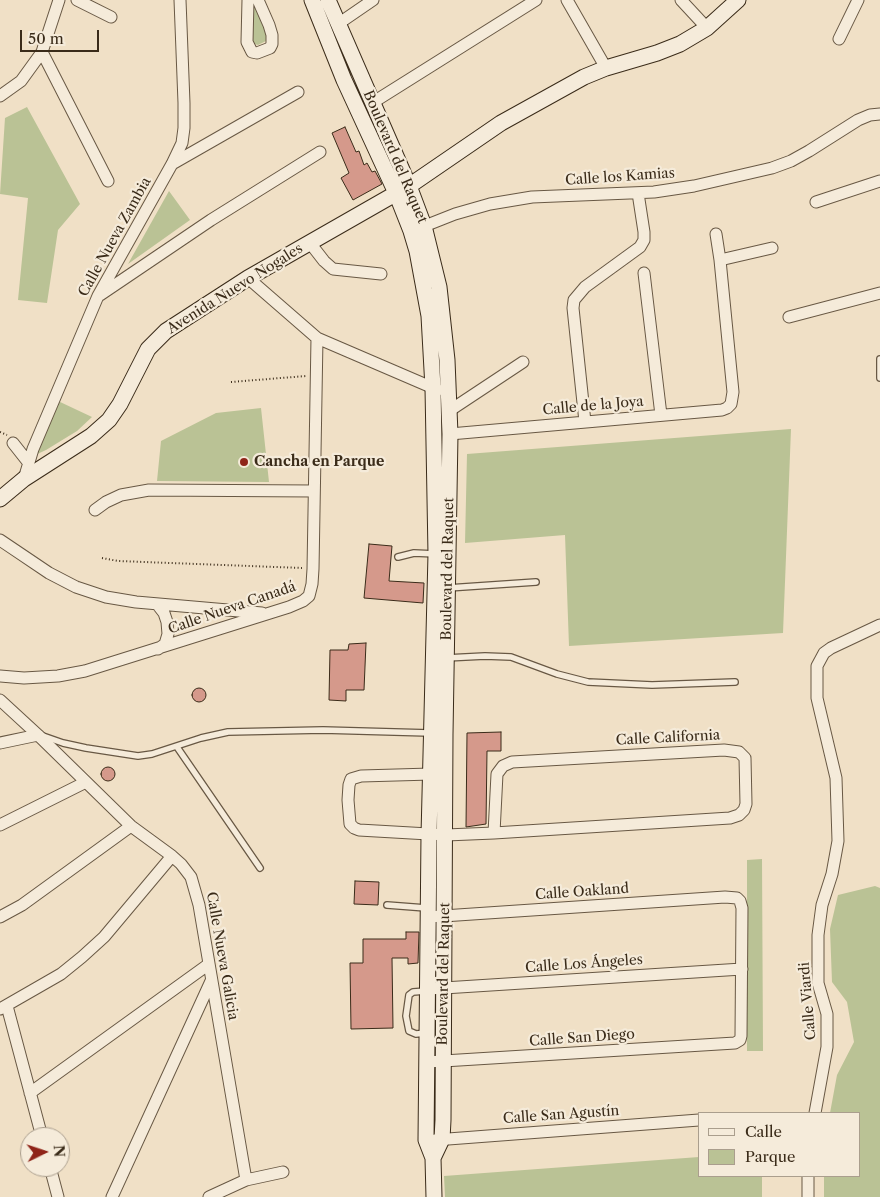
<!DOCTYPE html>
<meta charset="utf-8">
<style>
body{margin:0}
#map{position:relative;width:880px;height:1197px;overflow:hidden;background:#f0e0c6;font-family:"Libre Caslon Text",serif}
canvas{display:block}
.legend{position:absolute;left:698px;top:1112px;width:162px;height:65px;box-sizing:border-box;background:#f5ebda;border:1px solid #aa9e8d;margin:0;padding:6px 9px;list-style:none;font-size:15px;color:#3a2b19}
.legend li{display:flex;align-items:center;gap:10px;height:25px}
.legend b{width:25px;border:1px solid #aa9e8d}
.north{position:absolute;left:20px;top:1127px;width:50px;height:50px;box-sizing:border-box;background:#f5ebda;border:1px solid #aa9e8d;border-radius:50%;rotate:86deg;font-size:14px;font-weight:700;line-height:20px;text-align:center;color:#3a2b19}
.north::after{content:'';display:block;margin:auto;width:18px;height:22px;background:#8f2418;clip-path:polygon(50% 0,100% 100%,50% 72%,0 100%)}
.scale{position:absolute;left:20px;top:30px;width:79px;height:22px;box-sizing:border-box;border:2px solid #3a2b19;border-top:0;padding-left:6px;font-size:15px;line-height:18px;white-space:nowrap;color:#3a2b19;-webkit-text-stroke:4px #f5ebda;paint-order:stroke}
</style>
<div id="map">
<canvas width="880" height="1197"></canvas>
<ul class="legend">
<li><b style="height:6px;background:#f5ebda"></b>Calle</li>
<li><b style="height:14px;background:#bac295"></b>Parque</li>
</ul>
<div class="north">N</div>
<div class="scale">50 m</div>
</div>
<script>
const g = document.querySelector('canvas').getContext('2d');
g.lineJoin = 'round';
function paint(path, color) { g.fillStyle = color; g.fill(path, 'evenodd'); }
const shape = rows => new Path2D(rows.map(r => 'M' + r).join(''));
function stroke(path, color, width, dash) { g.strokeStyle = color; g.lineWidth = width; g.lineCap = dash ? 'butt' : 'round'; g.setLineDash(dash || []); g.stroke(path); }
function write(font, color, halo, rows, align = 'center') {
  g.font = font + ' "Libre Caslon Text",serif'; g.lineWidth = 4.5; g.setLineDash([]); g.textBaseline = 'middle'; g.strokeStyle = halo; g.fillStyle = color; for (const [text, x, y, turn = 0] of rows) {
    g.save(); g.translate(x, y); g.rotate((+turn || 0) * Math.PI / 180); g.textAlign = isNaN(turn) ? turn : align; if (halo) g.strokeText(text, 0, 0); g.fillText(text, 0, 0); g.restore();
  }
}
paint(shape([
 [250,0,256,0,268,40,258,45,251,43],
 [27,107,80,204,58,230,47,303,18,300,28,198,0,194,5,118],
 [169,191,190,220,128,264],
 [58,401,92,417,77,431,46,450,33,456],
 [261,408,269,482,157,481,161,441,216,413],
 [791,429,783,633,569,646,565,535,465,543,467,454],
 [762,859,763,1051,747,1051,747,860],
 [875,886,880,888,880,1197,824,1197,824,1176,859,1176,859,1113,830,1113,837,1075,854,1042,847,1002,832,982,830,929,838,895],
 [699,1157,699,1176,762,1176,762,1197,445,1197,444,1176]
]), '#bac295');
const building = shape([
 [345,127,356,152,359,151,364,165,367,163,372,172,375,171,382,184,353,200,341,178,349,173,332,133,345,127],
 [369,544,392,546,389,581,424,583,423,603,364,598,369,544],
 [366,643,364,690,346,690,346,701,329,700,330,650,348,650,349,644,366,643],
 '192 695a7 7 0 1 1 14 0a7 7 0 1 1-14 0Z',
 [501,732,501,751,487,751,486,824,466,827,467,733,501,732],
 '101 774a7 7 0 1 1 14 0a7 7 0 1 1-14 0Z',
 [355,881,379,882,378,905,354,904,355,881],
 [406,932,419,932,418,963,408,964,408,958,392,958,393,1028,351,1029,350,963,363,963,363,939,406,939,406,932]
]);
paint(building, '#d5998b');
stroke(building, '#3a2b19', 1);
const lane = shape([
 [880,359,880,378],
 [398,557,414,553,436,554],
 [448,588,536,582],
 [446,658,485,656,511,657,557,674,588,682,652,685,735,682],
 [43,736,63,743,86,748,138,756,152,754,201,738,228,732,323,730,430,733],
 [177,747,260,868],
 [387,905,426,908],
 [426,991,413,992,409,995,406,1016,409,1031,416,1034,426,1033]
]);
const street = shape([
 [77,0,111,17],
 [248,0,247,42,252,52,257,53,270,48,272,44,272,35,269,25,258,0],
 [567,0,606,68],
 [681,0,707,28],
 [338,24,373,0],
 [839,39,858,0],
 [42,52,108,181],
 [0,96,21,81,42,52,59,0],
 [372,103,536,0],
 [172,164,298,92],
 [816,202,880,181],
 [417,229,455,214,490,204,532,197,654,192,694,186,772,168,791,161,809,151,858,120,870,115,880,114],
 [716,234,720,260],
 [310,243,324,261,333,269,381,274],
 [644,273,661,415],
 [248,278,317,338,438,390],
 [100,295,211,220,320,152],
 [789,317,880,293],
 [449,411,523,362],
 [585,422,573,308,574,300,585,287,640,247,644,240,644,232,638,193],
 [450,434,722,410,727,408,731,404,733,392,720,260,772,248],
 [13,443,28,462],
 [24,479,33,449,98,296,172,164,182,143,184,128,184,103,180,0],
 [95,510,106,502,121,495,149,490,314,491],
 [0,540,49,573,76,587,106,597,136,602,262,613],
 [157,604,164,613,167,622,168,634,165,644,158,649],
 [0,676,24,678,58,676,85,671,289,607,303,601,309,596,312,584,313,569,317,338],
 [0,700,38,735,131,826,172,856,181,864,191,877,199,905,246,1180],
 [0,743,38,735],
 [431,774,361,776,351,779,349,785,348,800,350,824,354,828,359,830,446,835,494,833,730,818,739,815,744,810,746,804,745,758,739,752,724,750,512,762,503,766,497,774,494,833],
 [0,825,86,782],
 [0,917,22,905,131,826],
 [428,989,742,969],
 [7,1006,42,1137],
 [0,1009,61,974,82,957,104,937,172,856],
 [427,1062,735,1043,740,1040,741,1036,742,908,740,901,737,898,725,897,428,917],
 [30,1093,209,964],
 [815,1113,827,1047,827,1014,818,983,818,935,822,905,832,874,838,841,836,778,817,698,817,666,824,653,831,648,880,625],
 [435,1140,699,1120],
 [50,1167,58,1197],
 [808,1176,808,1197],
 [112,1197,211,981],
 [209,1197,246,1180,283,1172]
]);
const secondary = shape([
 [312,0,344,80,396,193,411,231,417,251,429,316,433,388,436,554,429,835,426,1140,433,1158,434,1197],
 [328,0,409,186,424,226,439,287,447,360,450,434,445,734,443,1120,442,1139,433,1158],
 [0,499,24,479,91,436,109,420,120,404,148,349,166,331,248,278,409,186,501,123,584,77,606,68,657,53,680,44,707,28,738,0]
]);
stroke(lane, '#685844', 8);
stroke(street, '#685844', 13);
stroke(secondary, '#3a2b19', 17);
stroke(shape([
 [231,382,306,376],
 [0,432,7,435],
 [102,558,118,561,302,568]
]), '#3a2b19', 2, [1, 2.5]);
stroke(lane, '#f5ebda', 5.5);
stroke(street, '#f5ebda', 11);
stroke(secondary, '#f5ebda', 15);
for (const [x, y, r, color] of [
 [244,462,5,"#8f2418"]
]) { const dot = new Path2D(); dot.arc(x, y, r, 0, 2 * Math.PI); g.fillStyle = color; g.fill(dot); stroke(dot, '#f5ebda', 2); }
write('14px', '#3a2b19', '#f5ebda', [
 ["Boulevard del Raquet",395,157,67],
 ["Calle los Kamias",620,177,-4],
 ["Calle Nueva Zambia",115,237,-61],
 ["Avenida Nuevo Nogales",235,289,-32],
 ["Calle de la Joya",593,406,-5],
 ["Boulevard del Raquet",448,569,-89],
 ["Calle Nueva Canadá",232,608,-19],
 ["Calle California",668,738,-3],
 ["Calle Oakland",582,892,-4],
 ["Calle Nueva Galicia",222,956,80],
 ["Calle Los Ángeles",584,964,-4],
 ["Boulevard del Raquet",444,974,-89],
 ["Calle Viardi",808,1001,-95],
 ["Calle San Diego",582,1038,-4],
 ["Calle San Agustín",561,1115,-4]
]);
write('bold 14px', '#3a2b19', '#f5ebda', [
 ["Cancha en Parque",254,462]
], 'left');
</script>
